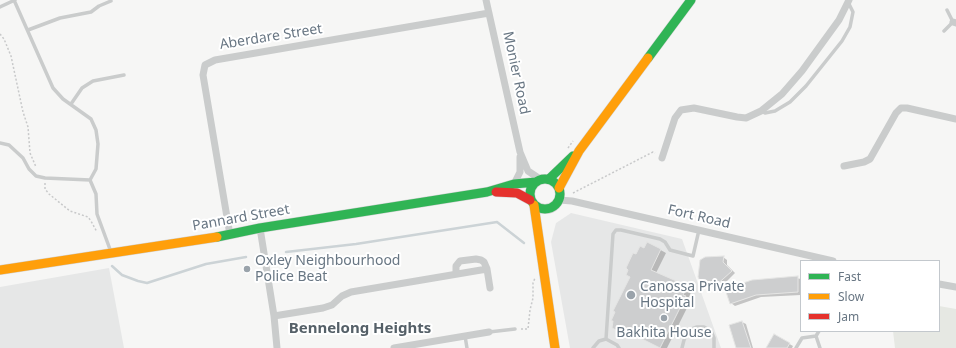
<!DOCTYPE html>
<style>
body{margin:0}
#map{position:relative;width:956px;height:348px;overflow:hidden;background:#f6f6f5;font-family:"Noto Sans",sans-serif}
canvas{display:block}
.legend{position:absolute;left:800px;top:260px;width:140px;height:72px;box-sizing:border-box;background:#fff;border:1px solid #c3c8cd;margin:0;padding:5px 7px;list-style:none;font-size:12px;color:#687683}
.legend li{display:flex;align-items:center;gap:8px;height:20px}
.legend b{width:20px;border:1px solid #c3c8cd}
</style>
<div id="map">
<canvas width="956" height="348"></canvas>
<ul class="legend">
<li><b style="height:5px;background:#30b455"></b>Fast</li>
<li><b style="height:5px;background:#ff9f0a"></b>Slow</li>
<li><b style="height:5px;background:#e5322d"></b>Jam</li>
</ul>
</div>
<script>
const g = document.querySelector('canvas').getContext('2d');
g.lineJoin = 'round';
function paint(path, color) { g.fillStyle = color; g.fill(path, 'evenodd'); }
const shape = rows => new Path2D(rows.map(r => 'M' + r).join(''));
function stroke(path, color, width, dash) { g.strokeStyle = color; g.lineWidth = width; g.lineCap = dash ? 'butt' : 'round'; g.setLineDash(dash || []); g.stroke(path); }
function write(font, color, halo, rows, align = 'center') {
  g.font = font + ' "Noto Sans",sans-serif'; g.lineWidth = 4; g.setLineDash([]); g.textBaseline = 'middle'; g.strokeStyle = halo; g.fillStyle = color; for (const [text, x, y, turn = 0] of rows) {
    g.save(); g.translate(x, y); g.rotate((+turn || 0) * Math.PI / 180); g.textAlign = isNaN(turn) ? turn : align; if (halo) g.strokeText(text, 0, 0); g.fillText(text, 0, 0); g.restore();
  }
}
paint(shape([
 [571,213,682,239,721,348,570,348,551,242,556,223],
 [109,268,124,348,0,348,0,287]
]), '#e6e7e7');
paint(shape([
 [939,306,956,309,956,348,895,348,893,331,939,331]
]), '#e6e8e3');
paint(shape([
 [648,243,666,253,656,273,692,290,688,299,691,300,667,348,660,348,630,330,627,335,618,331,636,255,645,249],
 [723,257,727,260,727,265,735,273,719,289,702,283],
 [796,278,801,279,801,295,761,297,735,306,731,303],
 [742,322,746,324,753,348,737,348,731,325],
 [774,335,793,346,792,348,768,348]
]), '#0003');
stroke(shape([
 [286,252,356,244,497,222,524,243],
 [112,266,122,275,138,281,147,283,206,264,246,257]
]), '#ccd3d6', 2.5);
const building = shape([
 [647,242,661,249,651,270,688,286,683,295,686,296,660,348,642,339,643,338,624,328,622,333,612,328,613,321,611,321,615,312,613,311,630,277,626,275,628,270,626,268,633,253,636,254,640,246,644,248,647,242],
 [724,256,723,262,732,271,714,287,701,283,698,277,700,260,705,257,724,256],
 [798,276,798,292,756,295,730,304,725,289,752,280,798,276],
 [742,321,751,348,736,348,729,325,742,321],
 [774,334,790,343,787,348,766,348,774,334]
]);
paint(building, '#cdcecf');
stroke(building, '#e5e5e4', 1);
const fast = shape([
 [648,58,691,0],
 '530 194a15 15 0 1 1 30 0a15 15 0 1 1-30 0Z',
 [549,179,573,156],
 [217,237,260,228,487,192,514,184,536,182]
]);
const slow = shape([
 [559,188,579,151,648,58],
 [534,205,555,348],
 [0,270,217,237]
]);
const jam = shape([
 [496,192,517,193,530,200]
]);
stroke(fast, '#d2d2d3', 10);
stroke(slow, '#d2d2d3', 10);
stroke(jam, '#d2d2d3', 10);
stroke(shape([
 [0,34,4,39,11,56,23,112,28,127,30,153,36,167],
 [568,148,573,141],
 [45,183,45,189,49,194,70,211,88,217,91,221,97,232],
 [573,193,653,152,655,153],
 [521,329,528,329,530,310,533,298,533,283,535,278]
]), '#c8c9ca', 1.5, [2, 2]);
stroke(shape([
 [14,0,53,88,63,99,91,119,96,130,98,144,96,169,90,180,96,194,97,214,111,252],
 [0,7,15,0],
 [28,30,60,18,91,12,99,6,111,1],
 [944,31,953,22,947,10],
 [71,104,82,88,93,81,124,75],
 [761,111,765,113,775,111,790,102,806,86,842,41,850,27,853,12,848,2],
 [0,143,9,145,23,158,29,169,36,176,45,178,90,180],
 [819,331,816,336,820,348],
 [489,332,515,329],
 [465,336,467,348],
 [606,339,613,234,616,230,621,230,660,239,665,242,670,250,693,256,699,230],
 [593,348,599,341,606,339,617,345,619,348],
 [682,348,684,340,689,330,697,327,704,327,711,331,714,338,714,348],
 [796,348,802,338,816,336]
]), '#cacccc', 3.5);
stroke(shape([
 [486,0,520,152,528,171,540,179],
 [953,22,956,23],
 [662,158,675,118,681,110,694,108,737,117,746,118,761,111,782,94,802,71,839,20,849,0],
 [844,166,864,162,870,159,896,113,901,108,907,108,956,119],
 [514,184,520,172,520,157],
 [559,200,572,201,833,261],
 [260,228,274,316,277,348],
 [230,235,203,75,205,65,215,60,489,13],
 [456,274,456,266,460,261,476,259,481,260,484,262,487,269,490,288],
 [939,284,956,287],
 [274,316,323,308,332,305,342,296,351,292,487,269],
 [394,348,489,332]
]), '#cacccc', 7);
stroke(fast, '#30b455', 9);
stroke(slow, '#ff9f0a', 9);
stroke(jam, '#e5322d', 9);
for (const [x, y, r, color] of [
 [247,269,4,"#9aa3ab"],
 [631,295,5,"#9aa3ab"],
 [664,318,4,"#9aa3ab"]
]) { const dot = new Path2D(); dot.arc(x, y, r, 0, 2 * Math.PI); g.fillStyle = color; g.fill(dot); stroke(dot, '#fff', 1.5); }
write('14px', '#687683', '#fff', [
 ["Aberdare Street",271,37,-9],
 ["Monier Road",516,73,78],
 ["Fort Road",699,217,13],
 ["Pannard Street",241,218,-10]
]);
write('14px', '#687683', '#fff', [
 ["Oxley Neighbourhood",255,261],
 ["Police Beat",255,277],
 ["Canossa Private",640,287],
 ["Hospital",640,303],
 ["Bakhita House",664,333,"center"]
], 'left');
write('bold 15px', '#556068', '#fff', [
 ["Bennelong Heights",360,329]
]);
</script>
